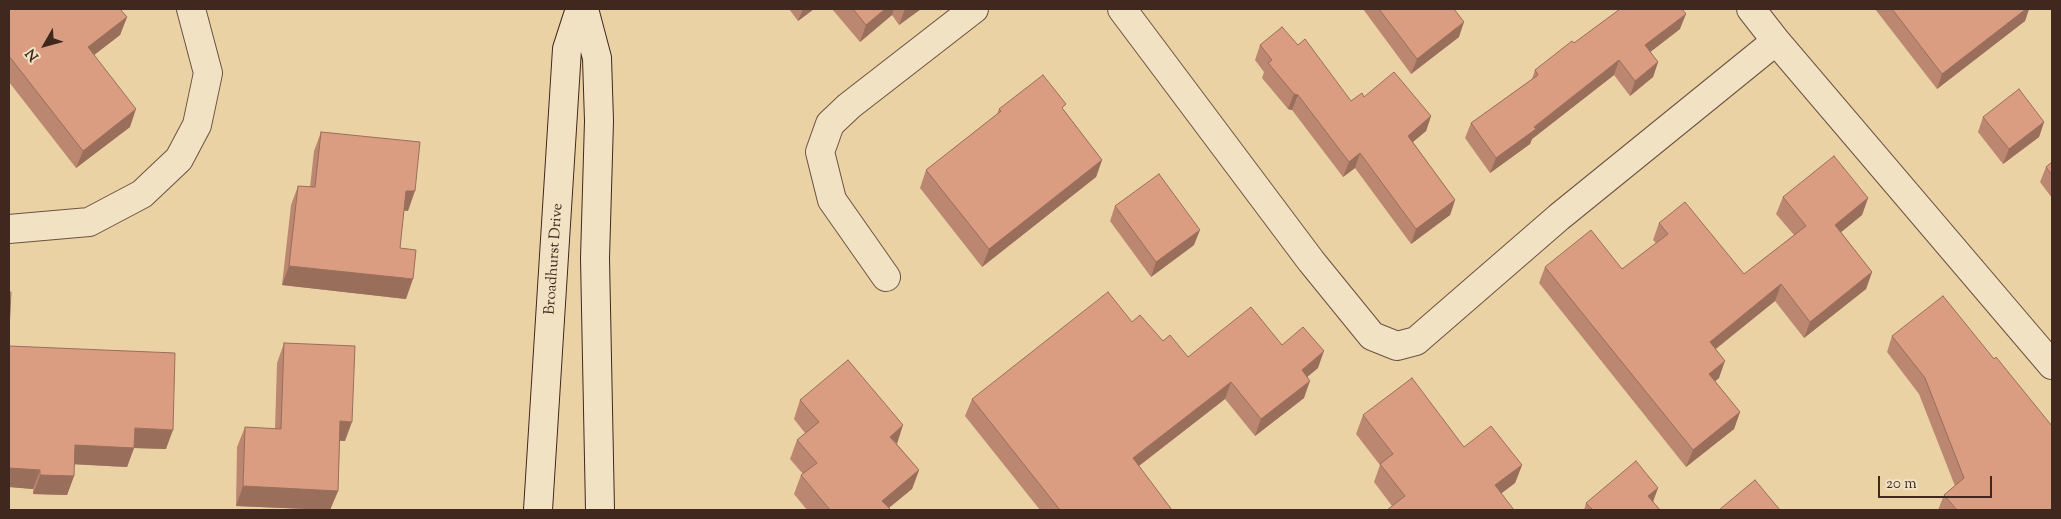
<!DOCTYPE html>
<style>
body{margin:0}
#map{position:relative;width:2061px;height:519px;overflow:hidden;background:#ebd2a5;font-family:"Sorts Mill Goudy",serif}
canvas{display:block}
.frame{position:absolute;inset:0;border:10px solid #40281e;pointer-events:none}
.north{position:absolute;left:20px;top:20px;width:50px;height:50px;-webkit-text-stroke:4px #f2e2c4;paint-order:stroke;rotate:232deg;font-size:14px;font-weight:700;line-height:20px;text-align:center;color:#40281e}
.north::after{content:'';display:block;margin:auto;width:18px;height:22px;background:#40281e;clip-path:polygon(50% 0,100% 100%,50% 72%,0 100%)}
.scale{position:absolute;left:1878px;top:476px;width:114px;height:22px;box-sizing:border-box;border:2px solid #40281e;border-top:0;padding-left:6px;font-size:15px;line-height:18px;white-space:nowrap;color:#40281e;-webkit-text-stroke:4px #f2e2c4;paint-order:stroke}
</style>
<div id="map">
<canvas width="2061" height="519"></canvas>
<div class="frame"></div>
<div class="north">N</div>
<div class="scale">20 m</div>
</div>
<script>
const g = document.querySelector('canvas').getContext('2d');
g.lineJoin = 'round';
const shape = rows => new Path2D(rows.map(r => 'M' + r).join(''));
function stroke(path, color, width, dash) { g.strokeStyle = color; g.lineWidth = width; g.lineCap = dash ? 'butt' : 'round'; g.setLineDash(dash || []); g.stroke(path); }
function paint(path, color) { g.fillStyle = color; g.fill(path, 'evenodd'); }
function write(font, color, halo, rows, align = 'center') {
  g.font = font + ' "Sorts Mill Goudy",serif'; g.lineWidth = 4; g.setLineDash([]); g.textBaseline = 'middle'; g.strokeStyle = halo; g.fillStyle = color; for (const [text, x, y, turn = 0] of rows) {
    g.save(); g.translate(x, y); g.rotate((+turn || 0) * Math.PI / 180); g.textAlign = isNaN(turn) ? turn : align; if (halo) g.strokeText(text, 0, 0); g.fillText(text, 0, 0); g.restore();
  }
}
const street = shape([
 [1122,9,1311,261,1372,336,1397,346,1416,341,1559,217,1776,41,1751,9],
 [1776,41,2052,365],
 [9,229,89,222,142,194,179,159,197,125,208,73,191,9],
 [886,277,832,200,820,152,830,124,849,106,974,9]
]);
const secondary = shape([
 [584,9,597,58,599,121,595,258,600,510],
 [538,510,567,49,580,9]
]);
stroke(street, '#6b5240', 30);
stroke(secondary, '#40281e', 30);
stroke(street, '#f2e2c4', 28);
stroke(secondary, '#f2e2c4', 28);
paint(shape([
 [9,9,127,17,120,35,94,55,130,127,76,168,9,82],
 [789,9,814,9,798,21],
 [832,9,921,9,899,25,892,15,860,42],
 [1363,9,1454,9,1459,37,1411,74],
 [1619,9,1682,9,1680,29,1650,52,1658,62,1653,77,1630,96,1614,75,1532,139,1530,144,1490,173,1465,138,1471,123,1532,79,1535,70,1574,43,1618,11],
 [1875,9,2029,9,2025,21,1937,89],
 [1260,45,1298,45,1351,101,1364,97,1431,116,1426,131,1413,142,1455,200,1450,215,1411,244,1355,168,1343,177,1292,110,1288,109,1262,78,1264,72,1255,60],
 [999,109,1064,110,1102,160,1096,177,982,267,920,188,926,170,997,114],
 [1983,117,2044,122,2039,137,2003,164,1978,132],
 [321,132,408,211,404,210,400,248,406,299,282,285,291,205,298,186,310,187,314,151],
 [2052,162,2052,198,2040,182,2046,167],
 [1783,197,1868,198,1862,215,1841,232,1872,272,1866,289,1804,338,1775,301,1716,349,1719,378,1715,381,1740,412,1734,429,1686,467,1539,283,1545,267,1622,269,1656,243,1653,240,1659,223,1744,274,1794,235,1776,214],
 [1115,206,1194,245,1151,277,1110,221],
 [1132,322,1188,357,1282,345,1318,368,1307,377,1304,398,1255,436,1225,399,1139,466,1172,510,1040,510,965,416,972,399],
 [1892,336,1994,359,2052,510,1938,510,1944,495,1955,486,1919,394,1887,352],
 [284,343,345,441,340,441,338,491,330,510,236,506,237,447,245,427,275,429,277,363],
 [9,346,166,449,134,448,127,467,74,464,74,476,67,495,33,494,33,489,9,487],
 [800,400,897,444,919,470,912,489,889,508,891,510,807,510,794,494,801,475,803,474,790,459,797,440,805,433,794,419],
 [1363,415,1522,465,1515,483,1502,493,1392,506,1374,482,1380,465,1356,434],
 [1658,488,1653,501,1660,510,1584,510,1586,503]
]), '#bc8770');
paint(shape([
 [803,9,814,9,798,21],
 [885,9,894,9,892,15,860,42,866,25],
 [905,9,921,9,899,25],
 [2026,9,2029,9,2025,21,1937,89,1942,74],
 [1686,14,1680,29,1640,60,1645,45],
 [127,17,120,35,81,65,88,47],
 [1464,22,1459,37,1411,74,1417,59],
 [1619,60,1614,75,1532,139,1530,144,1490,173,1496,158],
 [1658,62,1653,77,1630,96,1635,81],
 [1294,94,1298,95,1292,110,1288,109],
 [136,109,130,127,76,168,83,151],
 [1431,116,1426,131,1402,151,1408,136],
 [2044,122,2039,137,2003,164,2009,149],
 [1360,153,1355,168,1343,177,1349,162],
 [1102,160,1096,177,982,267,989,249],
 [406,191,415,191,408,211,399,210],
 [1868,198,1862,215,1829,242,1835,225],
 [1455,200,1450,215,1411,244,1416,229],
 [1200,230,1194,245,1151,277,1156,262],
 [289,266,413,279,406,299,282,285],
 [1872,272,1866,289,1804,338,1810,322],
 [1781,284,1775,301,1704,358,1710,342],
 [1324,351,1318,368,1295,387,1302,370],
 [1725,361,1719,378,1703,391,1709,374],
 [1310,381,1304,398,1255,436,1261,419],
 [1231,382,1225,399,1127,475,1133,458],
 [1740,412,1734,429,1686,467,1693,450],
 [340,421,352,422,345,441,333,440],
 [903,425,897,444,890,437],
 [135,428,173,430,166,449,134,448,127,467,68,464,75,445],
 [1522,465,1515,483,1488,503,1495,485],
 [9,468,40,470,33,489,9,487],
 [919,470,912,489,886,510,882,501],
 [40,475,74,476,67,495,33,494],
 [243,486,338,491,330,510,236,506],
 [1658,488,1651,507,1648,496]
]), '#996e5b');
const building = shape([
 [9,9,120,9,127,17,88,47,136,109,83,151,9,56,9,9],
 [853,9,885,9,866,25,853,9],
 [1379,9,1454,9,1464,22,1417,59,1379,9],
 [1620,9,1682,9,1686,14,1645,45,1658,62,1635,81,1619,60,1534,127,1536,129,1496,158,1471,123,1538,75,1535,70,1572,41,1574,43,1620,9],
 [1892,9,2026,9,1942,74,1892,9],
 [1282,27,1298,45,1305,39,1351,101,1362,93,1364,97,1394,72,1431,116,1408,136,1455,200,1416,229,1360,153,1349,162,1298,95,1294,94,1268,63,1272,60,1260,45,1282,27],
 [1043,75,1066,104,1062,108,1102,160,989,249,926,170,1001,111,999,109,1043,75],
 [2019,89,2044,122,2009,149,1983,117,2019,89],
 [321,132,420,142,415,191,406,191,400,248,416,250,413,279,289,266,298,186,315,187,321,132],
 [1834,156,1868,198,1835,225,1872,272,1810,322,1781,284,1710,342,1725,361,1709,374,1740,412,1693,450,1545,267,1591,230,1622,269,1668,234,1659,223,1685,202,1744,274,1806,226,1783,197,1834,156],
 [2052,162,2052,175,2046,167,2052,162],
 [1159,174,1200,230,1156,262,1115,206,1159,174],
 [9,292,11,292,9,331,9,292],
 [1108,292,1132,322,1140,315,1163,341,1170,335,1188,357,1251,307,1282,345,1303,327,1324,351,1302,370,1310,381,1261,419,1231,382,1133,458,1172,510,1060,510,972,399,1108,292],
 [1943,296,1994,359,1996,357,2052,426,2052,510,1957,510,1944,495,1964,478,1925,378,1892,336,1943,296],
 [284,343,355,346,352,422,340,421,338,491,243,486,245,427,281,429,284,343],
 [9,346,175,353,173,430,135,428,134,448,75,445,74,476,40,475,40,470,9,468,9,346],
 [848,360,903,425,890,437,919,470,882,501,891,510,830,510,801,475,817,463,797,440,819,422,800,400,848,360],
 [1412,378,1464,447,1491,426,1522,465,1495,485,1514,510,1387,510,1405,496,1380,464,1393,454,1363,415,1412,378],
 [1636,461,1658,488,1648,496,1660,510,1593,510,1586,503,1636,461],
 [1755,480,1780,510,1719,510,1755,480]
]);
paint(building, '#db9d82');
stroke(building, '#996e5b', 1);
write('15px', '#40281e', '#f2e2c4', [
 ["Broadhurst Drive",555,259,-86]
]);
</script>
